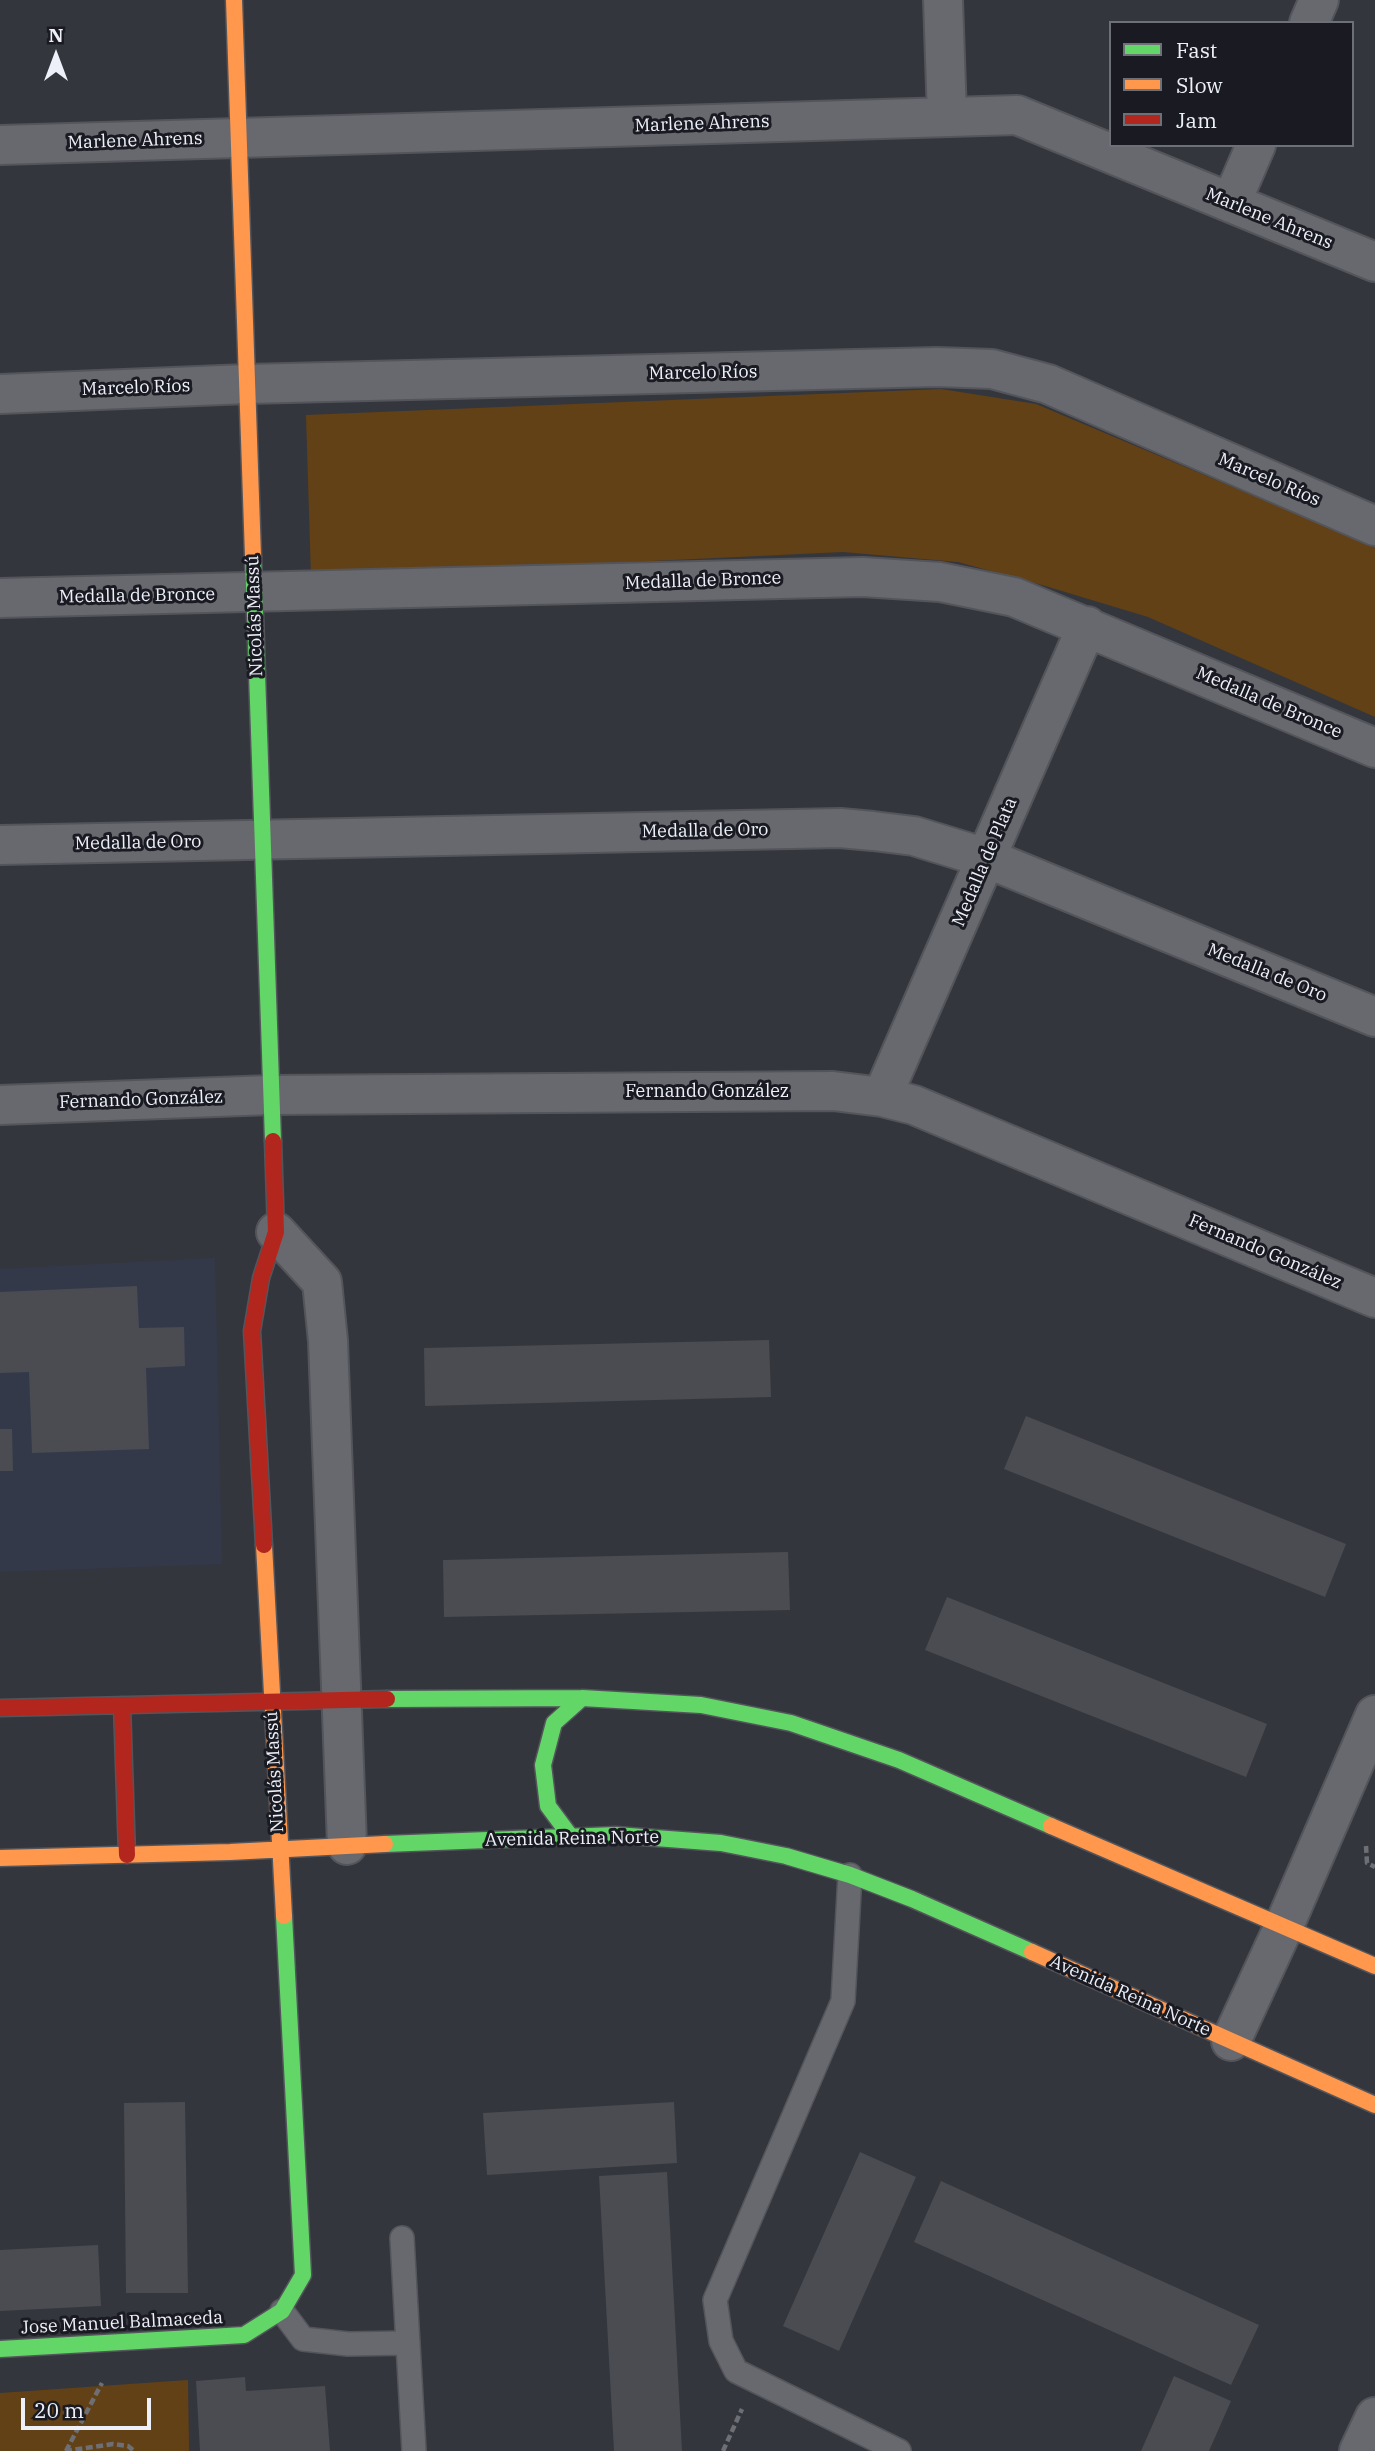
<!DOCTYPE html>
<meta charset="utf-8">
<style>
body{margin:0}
#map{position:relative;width:1375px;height:2451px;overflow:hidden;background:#34363d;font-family:"IBM Plex Serif",serif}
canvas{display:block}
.legend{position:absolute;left:1109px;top:21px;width:245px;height:126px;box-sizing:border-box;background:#1a1b22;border:2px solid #6e7078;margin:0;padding:9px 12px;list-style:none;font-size:21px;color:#edf0f9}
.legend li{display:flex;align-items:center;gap:14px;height:35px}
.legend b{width:35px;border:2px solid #6e7078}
.north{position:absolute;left:21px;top:21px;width:70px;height:70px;-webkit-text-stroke:5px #1a1b22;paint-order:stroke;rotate:0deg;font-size:19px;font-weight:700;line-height:28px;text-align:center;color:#edf0f9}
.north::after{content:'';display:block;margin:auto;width:24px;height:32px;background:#edf0f9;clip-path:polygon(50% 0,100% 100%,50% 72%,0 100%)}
.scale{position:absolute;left:21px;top:2398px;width:130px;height:32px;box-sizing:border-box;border:4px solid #edf0f9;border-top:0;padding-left:9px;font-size:21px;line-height:24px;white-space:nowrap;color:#edf0f9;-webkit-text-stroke:5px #1a1b22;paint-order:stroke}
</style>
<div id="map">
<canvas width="1375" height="2451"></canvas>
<ul class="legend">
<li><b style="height:9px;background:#63d668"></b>Fast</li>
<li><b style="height:9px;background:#ff974d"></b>Slow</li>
<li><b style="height:9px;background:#b3261e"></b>Jam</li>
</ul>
<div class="north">N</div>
<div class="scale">20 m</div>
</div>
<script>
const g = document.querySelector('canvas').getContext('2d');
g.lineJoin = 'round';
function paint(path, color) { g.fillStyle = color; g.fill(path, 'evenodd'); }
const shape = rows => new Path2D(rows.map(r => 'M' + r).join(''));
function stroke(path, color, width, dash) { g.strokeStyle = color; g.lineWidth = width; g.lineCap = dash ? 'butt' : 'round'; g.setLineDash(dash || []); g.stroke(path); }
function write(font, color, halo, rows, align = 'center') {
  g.font = font + ' "IBM Plex Serif",serif'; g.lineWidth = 6; g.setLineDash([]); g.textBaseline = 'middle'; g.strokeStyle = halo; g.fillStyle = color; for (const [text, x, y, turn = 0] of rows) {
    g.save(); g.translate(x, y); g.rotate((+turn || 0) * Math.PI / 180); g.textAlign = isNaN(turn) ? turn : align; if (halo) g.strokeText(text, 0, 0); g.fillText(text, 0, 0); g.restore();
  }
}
paint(shape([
 [215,1258,222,1564,0,1572,0,1269]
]), '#34394a');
paint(shape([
 [941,389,1036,404,1375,547,1375,717,1148,617,1042,585,958,562,843,552,311,577,306,415],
 [188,2380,189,2451,0,2451,0,2393]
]), '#634116');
paint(shape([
 [137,1286,139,1328,184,1327,185,1366,146,1368,149,1449,32,1453,29,1372,0,1373,0,1292],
 [769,1340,771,1397,425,1406,424,1348],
 [1026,1416,1346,1544,1325,1597,1004,1469],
 [0,1429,12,1429,13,1471,0,1471],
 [788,1552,790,1610,444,1617,443,1560],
 [947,1597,1267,1724,1246,1777,925,1650],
 [185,2102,188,2293,126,2293,124,2103],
 [674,2102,677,2163,487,2175,483,2113],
 [860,2152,916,2177,839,2351,783,2326],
 [667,2172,682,2451,614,2451,599,2176],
 [941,2181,1259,2325,1231,2385,914,2242],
 [98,2245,101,2306,0,2311,0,2250],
 [1174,2376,1231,2401,1209,2451,1141,2451],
 [245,2377,246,2391,325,2386,330,2451,200,2451,196,2381]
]), '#4a4c52');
const lane = shape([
 [850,1875,843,2001,715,2300,721,2341,736,2371,899,2451],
 [402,2238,414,2451],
 [282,2311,303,2339,348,2344,408,2343]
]);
const street = shape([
 [943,0,947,117],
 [1309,23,1319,0],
 [0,145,1017,115,1375,262],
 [1231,203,1256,145],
 [0,394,247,384,937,367,992,369,1048,384,1375,526],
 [0,598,863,577,940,582,1014,597,1375,748],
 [0,845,840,828,873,831,914,836,986,858,1375,1017],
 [882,1097,1087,626],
 [0,1105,271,1095,833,1091,882,1097,914,1105,1375,1298],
 [276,1232,322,1282,328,1341,347,1845],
 [1231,2041,1284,1926,1375,1715],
 [1359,2451,1375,2417]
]);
const fast = shape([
 [253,556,273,1141],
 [387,1699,582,1698,701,1705,791,1723,899,1760,1051,1826],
 [571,1837,548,1806,543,1765,554,1723,582,1698],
 [385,1844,616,1835,721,1843,786,1856,850,1875,912,1899,1032,1952],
 [0,2349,244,2335,282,2311,303,2275,284,1916]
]);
const slow = shape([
 [234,0,253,556],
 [264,1545,284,1916],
 [1051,1826,1375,1966],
 [0,1858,230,1852,385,1844],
 [1032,1952,1375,2105]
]);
const jam = shape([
 [264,1545,252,1331,261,1278,276,1232,273,1141],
 [122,1705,127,1855],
 [0,1708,387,1699]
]);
stroke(lane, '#53555b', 26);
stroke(street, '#53555b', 42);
stroke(fast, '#53555b', 19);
stroke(slow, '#53555b', 19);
stroke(jam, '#53555b', 19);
stroke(shape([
 [1366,1846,1367,1863,1375,1867],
 [65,2451,113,2444,128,2446,134,2451],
 [66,2451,102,2383],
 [723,2451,742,2409]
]), '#6e6f74', 4.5, [7, 3.5]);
stroke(lane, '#68696f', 23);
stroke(street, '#68696f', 38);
stroke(fast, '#63d668', 16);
stroke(slow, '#ff974d', 16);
stroke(jam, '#b3261e', 16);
write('18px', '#edf0f9', '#1a1b22', [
 ["Marlene Ahrens",702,124,-2],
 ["Marlene Ahrens",135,141,-2],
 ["Marlene Ahrens",1269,219,22],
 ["Marcelo Ríos",703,373,-1],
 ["Marcelo Ríos",136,388,-2],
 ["Marcelo Ríos",1269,480,23],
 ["Medalla de Bronce",703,581,-2],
 ["Medalla de Bronce",137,596,-1],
 ["Nicolás Massú",255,616,-92],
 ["Medalla de Bronce",1269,703,23],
 ["Medalla de Oro",705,831,-1],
 ["Medalla de Oro",138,843,-1],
 ["Medalla de Plata",985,862,-67],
 ["Medalla de Oro",1267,973,22],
 ["Fernando González",707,1092],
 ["Fernando González",141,1100,-2],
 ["Fernando González",1265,1252,23],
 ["Nicolás Massú",275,1772,-93],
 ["Avenida Reina Norte",572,1839,-1],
 ["Avenida Reina Norte",1130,1996,24],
 ["Jose Manuel Balmaceda",122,2323,-3]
]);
</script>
